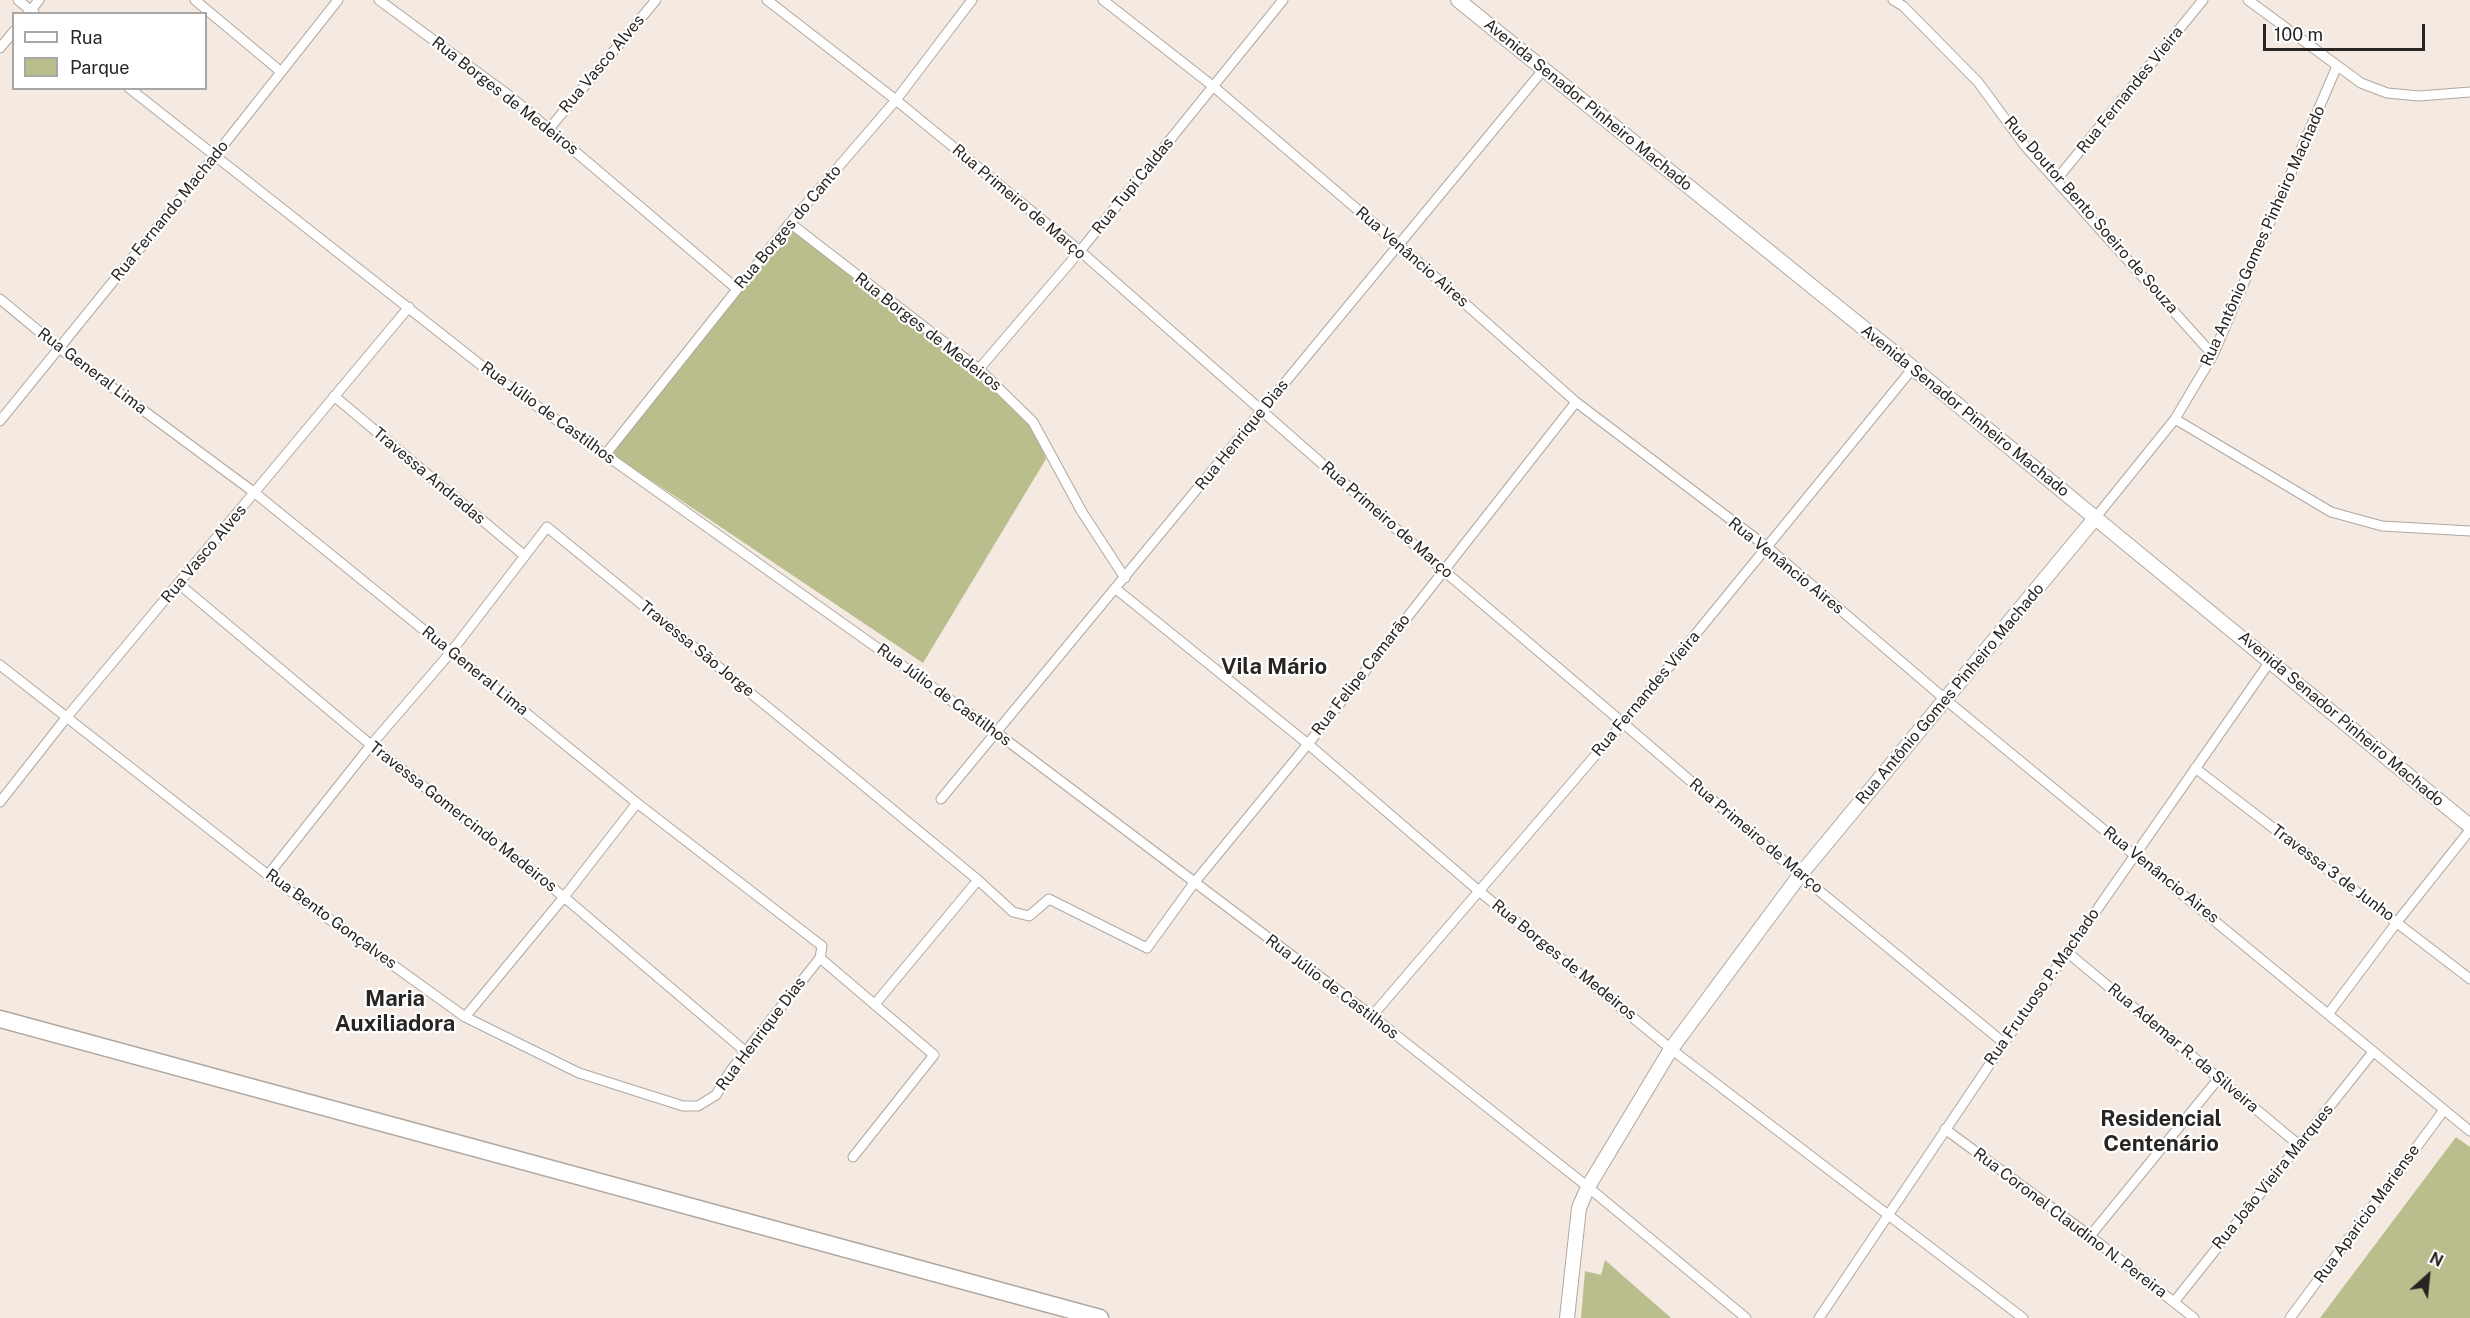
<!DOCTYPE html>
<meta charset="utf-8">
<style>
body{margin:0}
#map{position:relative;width:2470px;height:1318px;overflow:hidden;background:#f4eae2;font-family:"Public Sans",sans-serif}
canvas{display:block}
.legend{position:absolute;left:12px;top:12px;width:195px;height:78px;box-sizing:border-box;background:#fff;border:2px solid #a9a7a6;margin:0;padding:8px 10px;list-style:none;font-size:18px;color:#272421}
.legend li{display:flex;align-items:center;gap:12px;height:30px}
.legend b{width:30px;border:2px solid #a9a7a6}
.north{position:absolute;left:2398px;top:1246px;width:60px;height:60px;-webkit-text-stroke:4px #fff;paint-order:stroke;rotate:27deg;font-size:16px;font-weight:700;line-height:24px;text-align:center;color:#272421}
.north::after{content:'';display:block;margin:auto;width:21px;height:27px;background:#272421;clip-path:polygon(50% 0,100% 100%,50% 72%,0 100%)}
.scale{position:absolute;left:2263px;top:24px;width:162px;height:27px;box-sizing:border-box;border:3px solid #272421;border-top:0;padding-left:8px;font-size:18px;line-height:21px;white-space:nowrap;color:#272421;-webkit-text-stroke:4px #fff;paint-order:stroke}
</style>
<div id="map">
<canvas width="2470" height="1318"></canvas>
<ul class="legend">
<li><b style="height:8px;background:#fff"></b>Rua</li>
<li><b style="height:16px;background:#babe8d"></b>Parque</li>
</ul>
<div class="north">N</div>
<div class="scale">100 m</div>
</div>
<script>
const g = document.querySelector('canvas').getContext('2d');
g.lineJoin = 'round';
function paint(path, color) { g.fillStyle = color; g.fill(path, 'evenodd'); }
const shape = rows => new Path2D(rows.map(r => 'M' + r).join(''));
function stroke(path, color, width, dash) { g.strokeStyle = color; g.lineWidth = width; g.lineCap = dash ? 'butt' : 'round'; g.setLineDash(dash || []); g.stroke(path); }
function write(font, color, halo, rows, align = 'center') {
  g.font = font + ' "Public Sans",sans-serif'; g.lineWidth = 4.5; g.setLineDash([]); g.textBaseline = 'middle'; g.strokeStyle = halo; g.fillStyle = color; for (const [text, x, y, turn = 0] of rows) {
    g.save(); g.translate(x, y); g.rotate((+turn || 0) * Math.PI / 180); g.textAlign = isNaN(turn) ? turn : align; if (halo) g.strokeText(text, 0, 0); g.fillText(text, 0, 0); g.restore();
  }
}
paint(shape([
 [790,226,979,371,1033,424,1046,459,923,663,612,454],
 [2456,1137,2470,1147,2470,1318,2320,1318],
 [1605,1260,1671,1318,1581,1318,1585,1271,1601,1275]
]), '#babe8d');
const street = shape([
 [18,0,35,14],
 [195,0,280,71],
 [379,0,511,97,737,289],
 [767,0,896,100,1080,251,1443,570,1623,723,1800,875,2004,1043],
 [1103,0,1214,87,1399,245,1576,402,1767,547,1946,700,2470,1131],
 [1893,0,1903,6,1978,82,2025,146,2213,355],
 [2248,0,2361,83,2387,93,2419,96,2470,92],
 [28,14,39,0],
 [0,48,14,31],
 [129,88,496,377,997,733,1372,1016,1588,1187,1746,1318],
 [549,129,656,0],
 [2057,179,2203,0],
 [790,223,979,369,1033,422,1082,512,1125,578],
 [0,299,59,348,255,493,637,803,822,946,820,958],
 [979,369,1080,251,1283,0],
 [334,396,525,556],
 [2175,419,2331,512,2382,526,2470,531],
 [0,421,214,157,338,0],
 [605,455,790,223,896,100,972,0],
 [2096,517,2175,419,2213,355,2337,66],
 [179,584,371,745,564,897,746,1052],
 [1116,589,1308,744,1479,891,1671,1049,2023,1318],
 [0,665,268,875,465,1017,579,1073,683,1106,698,1106,716,1095,731,1070,820,958],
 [2195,768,2470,979],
 [941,799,1543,70],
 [0,802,66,718,409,307],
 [268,875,371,745,451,652,547,527,846,771,978,880,1013,912,1029,916,1049,899,1147,948,1194,883,1308,744,1576,402],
 [2067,952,2299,1145],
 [820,958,934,1055,853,1157],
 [875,1004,978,880],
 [2329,1013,2397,922,2470,830],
 [1372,1016,1623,723,1913,368],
 [465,1017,564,897,637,803],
 [1945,1129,2090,1236,2194,1318],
 [2090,1236,2219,1078],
 [2174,1302,2373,1052],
 [1819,1318,2004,1043,2271,660],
 [2290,1318,2444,1110]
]);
const secondary = shape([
 [1458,0,1913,368,2470,826],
 [1567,1318,1579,1208,1588,1187,1671,1049,1800,875,2096,517]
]);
const highway = shape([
 [0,1019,1100,1318]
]);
stroke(street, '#b0a7a0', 11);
stroke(secondary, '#b0a7a0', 16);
stroke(highway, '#b0a7a0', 19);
stroke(street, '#fff', 9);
stroke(secondary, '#fff', 14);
stroke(highway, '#fff', 16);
write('16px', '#272421', '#fff', [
 ["Rua Vasco Alves",602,64,-50],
 ["Rua Fernandes Vieira",2130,90,-51],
 ["Rua Borges de Medeiros",505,96,38],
 ["Avenida Senador Pinheiro Machado",1588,105,39],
 ["Rua Tupi Caldas",1133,186,-51],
 ["Rua Primeiro de Março",1019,202,40],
 ["Rua Fernando Machado",170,211,-51],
 ["Rua Doutor Bento Soeiro de Souza",2091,215,49],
 ["Rua Borges do Canto",788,227,-50],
 ["Rua Antônio Gomes Pinheiro Machado",2263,236,-66],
 ["Rua Venâncio Aires",1412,257,41],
 ["Rua Borges de Medeiros",928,332,38],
 ["Rua General Lima",92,371,37],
 ["Avenida Senador Pinheiro Machado",1965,411,39],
 ["Rua Júlio de Castilhos",548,413,36],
 ["Rua Henrique Dias",1242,435,-51],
 ["Travessa Andradas",429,476,40],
 ["Rua Primeiro de Março",1387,520,41],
 ["Rua Vasco Alves",204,554,-50],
 ["Rua Venâncio Aires",1786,566,39],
 ["Travessa São Jorge",697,649,39],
 ["Rua General Lima",475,671,39],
 ["Rua Felipe Camarão",1361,675,-52],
 ["Rua Fernandes Vieira",1646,694,-50],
 ["Rua Antônio Gomes Pinheiro Machado",1950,694,-50],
 ["Rua Júlio de Castilhos",944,695,36],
 ["Avenida Senador Pinheiro Machado",2341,719,40],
 ["Travessa Gomercindo Medeiros",463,817,38],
 ["Rua Primeiro de Março",1756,836,40],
 ["Travessa 3 de Junho",2333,873,37],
 ["Rua Venâncio Aires",2161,875,39],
 ["Rua Bento Gonçalves",331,919,36],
 ["Rua Borges de Medeiros",1564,960,39],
 ["Rua Júlio de Castilhos",1332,987,37],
 ["Rua Frutuoso P. Machado",2042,987,-55],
 ["Rua Henrique Dias",761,1034,-53],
 ["Rua Ademar R. da Silveira",2183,1048,40],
 ["Rua João Vieira Marques",2273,1177,-51],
 ["Rua Aparicio Mariense",2367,1214,-54],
 ["Rua Coronel Claudino N. Pereira",2070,1223,37]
]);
write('bold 22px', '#272421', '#fff', [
 ["Vila Mário",1274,667],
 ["Maria",395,999],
 ["Auxiliadora",395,1024],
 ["Residencial",2161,1119],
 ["Centenário",2161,1144]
]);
</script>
